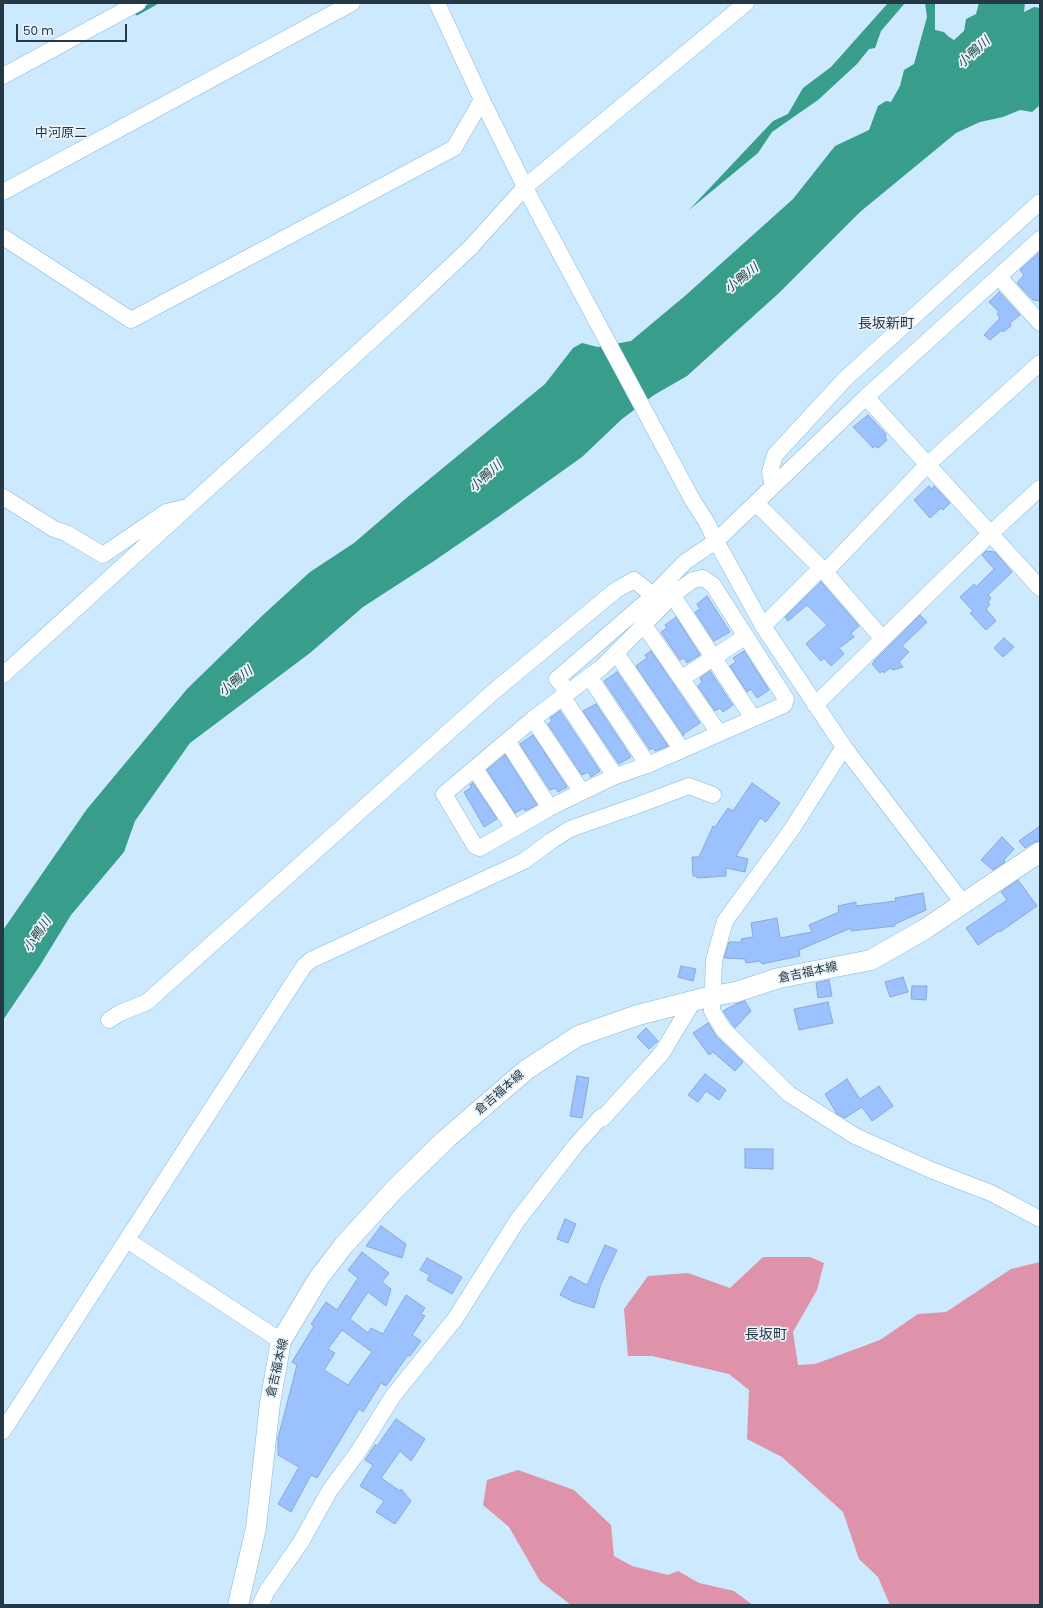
<!DOCTYPE html>
<meta charset="utf-8">
<style>
body{margin:0}
#map{position:relative;width:1043px;height:1608px;overflow:hidden;background:#cce9fe;font-family:Poppins,sans-serif}
canvas{display:block}
.frame{position:absolute;inset:0;border:4px solid #243845;pointer-events:none}
.scale{position:absolute;left:16px;top:24px;width:111px;height:18px;box-sizing:border-box;border:2px solid #243845;border-top:0;padding-left:5px;font-size:12px;line-height:14px;white-space:nowrap;color:#243845;-webkit-text-stroke:3px #eaf3fa;paint-order:stroke}
</style>
<div id="map">
<canvas width="1043" height="1608"></canvas>
<div class="frame"></div>
<div class="scale">50 m</div>
</div>
<script>
const g = document.querySelector('canvas').getContext('2d');
g.lineJoin = 'round';
function paint(path, color) { g.fillStyle = color; g.fill(path, 'evenodd'); }
const shape = rows => new Path2D(rows.map(r => 'M' + r).join(''));
function stroke(path, color, width, dash) { g.strokeStyle = color; g.lineWidth = width; g.lineCap = dash ? 'butt' : 'round'; g.setLineDash(dash || []); g.stroke(path); }
function write(font, color, halo, rows, align = 'center') {
  g.font = font + ' Poppins,"Noto Sans JP",sans-serif'; g.lineWidth = 3.5; g.setLineDash([]); g.textBaseline = 'middle'; g.strokeStyle = halo; g.fillStyle = color; for (const [text, x, y, turn = 0] of rows) {
    g.save(); g.translate(x, y); g.rotate((+turn || 0) * Math.PI / 180); g.textAlign = isNaN(turn) ? turn : align; if (halo) g.strokeText(text, 0, 0); g.fillText(text, 0, 0); g.restore();
  }
}
paint(shape([
 [763,1257,810,1257,824,1263,817,1290,793,1332,798,1365,815,1364,880,1340,918,1314,946,1312,1011,1269,1040,1262,1040,1605,890,1605,878,1577,859,1559,843,1512,782,1457,747,1439,749,1390,729,1374,652,1356,628,1356,624,1309,648,1276,688,1273,730,1288],
 [518,1470,574,1490,611,1525,614,1556,632,1566,668,1575,678,1571,699,1583,734,1591,753,1605,571,1605,540,1581,509,1527,483,1505,487,1480]
]), '#de93aa');
paint(shape([
 [888,3,905,3,881,31,875,48,869,49,857,64,818,100,772,132,758,153,689,210,773,121,788,114,803,88,831,67],
 [925,3,935,3,935,30,944,32,949,37,954,40,964,31,966,19,976,14,979,3,1025,3,1024,12,1034,7,1040,8,1040,105,1032,112,1020,110,1003,117,980,122,956,133,860,212,779,293,687,376,654,395,622,419,582,457,498,517,434,561,363,607,310,653,190,743,135,821,124,852,71,915,39,967,3,1020,3,930,87,809,187,689,263,615,310,572,354,543,404,500,545,384,573,348,582,343,598,347,631,341,686,295,793,199,835,146,869,130,878,106,886,101,891,102,900,86,904,70,914,64,927,17]
]), '#399d8c');
stroke(shape([
 [137,13,155,3]
]), '#399d8c', 4.5);
const building = shape([
 [1040,252,1040,301,1033,300,1017,283,1024,275,1020,270,1040,252],
 [999,292,1020,315,1010,323,1011,326,1003,332,1002,330,990,340,984,335,1000,318,997,314,999,312,989,302,999,292],
 [868,415,886,434,885,437,887,440,878,448,875,446,873,448,853,427,868,415],
 [929,486,932,489,934,486,950,503,943,510,941,508,930,518,914,500,929,486],
 [986,551,995,552,1012,572,988,595,991,598,988,602,990,604,986,609,996,621,986,630,970,613,973,611,960,597,974,584,976,587,994,569,982,555,986,551],
 [821,582,859,626,851,633,854,637,839,648,844,654,831,666,824,658,821,661,806,644,827,625,807,605,788,621,785,617,821,582],
 [707,596,730,632,714,641,695,612,700,609,697,604,707,596],
 [920,615,927,622,902,646,909,652,899,662,903,667,893,670,890,668,884,673,883,671,880,673,872,664,874,662,874,661,920,615],
 [676,617,700,655,687,663,684,658,680,660,661,632,667,628,665,625,676,617],
 [1004,638,1014,647,1003,657,994,648,1004,638],
 [651,651,700,723,683,734,684,736,636,666,647,658,645,655,651,651],
 [744,651,769,690,757,698,751,689,747,692,730,666,736,662,733,658,744,651],
 [710,671,732,704,733,705,723,712,720,708,715,711,698,686,702,682,700,678,710,671],
 [617,672,668,746,655,751,653,748,650,750,604,681,617,672],
 [596,704,631,757,619,764,583,711,596,704],
 [560,711,600,771,591,777,588,772,582,775,548,724,552,721,550,718,560,711],
 [533,735,567,787,558,792,555,788,550,790,520,744,533,735],
 [505,755,537,805,525,811,524,808,515,813,487,770,505,755],
 [473,783,497,819,484,827,464,792,471,788,470,785,473,783],
 [752,783,780,803,766,822,760,818,736,856,748,859,745,872,726,868,726,876,697,878,697,876,693,876,692,857,699,857,713,826,715,827,728,808,733,811,752,783],
 [1040,826,1040,841,1034,842,1025,848,1019,841,1040,826],
 [1002,837,1014,849,1004,860,1005,862,993,870,981,860,1002,837],
 [1018,880,1037,906,1000,932,999,931,978,945,966,928,1007,900,1001,892,1018,880],
 [923,893,926,910,895,924,895,926,851,931,851,928,799,950,800,956,762,964,760,961,746,963,745,959,724,958,729,942,742,942,741,939,753,937,751,923,777,918,780,938,812,932,809,925,839,912,838,906,856,902,856,906,896,901,895,898,923,893],
 [681,966,696,969,693,981,678,977,681,966],
 [903,977,908,992,890,997,885,982,903,977],
 [829,980,832,996,818,998,816,983,829,980],
 [912,986,927,986,926,1000,911,999,912,986],
 [745,1001,751,1011,735,1028,723,1011,736,1004,745,1001],
 [828,1002,833,1023,799,1030,794,1009,828,1002],
 [708,1023,716,1036,743,1062,735,1071,713,1052,709,1055,693,1033,708,1023],
 [646,1028,658,1041,649,1049,637,1037,646,1028],
 [705,1074,726,1090,719,1100,706,1091,698,1102,688,1095,705,1074],
 [577,1076,589,1078,582,1118,570,1116,577,1076],
 [847,1079,860,1099,879,1086,893,1106,872,1121,862,1107,845,1118,837,1114,825,1094,847,1079],
 [745,1149,773,1149,773,1169,745,1168,745,1149],
 [565,1219,576,1224,568,1243,557,1239,565,1219],
 [381,1226,406,1244,402,1258,366,1246,381,1226],
 [605,1245,617,1250,601,1284,594,1308,574,1302,560,1295,570,1276,587,1285,605,1245],
 [362,1252,389,1273,382,1282,391,1289,386,1306,368,1292,350,1319,368,1333,371,1328,383,1334,406,1295,425,1308,421,1314,425,1316,412,1335,421,1341,410,1356,408,1355,386,1386,381,1383,363,1412,359,1409,317,1478,311,1475,291,1512,278,1504,299,1467,278,1455,278,1438,297,1365,292,1362,314,1326,311,1324,326,1302,337,1310,358,1278,348,1270,362,1252],
 [342,1330,372,1352,348,1385,324,1370,335,1353,328,1349,342,1330],
 [427,1258,462,1277,452,1294,427,1280,430,1275,420,1270,427,1258],
 [396,1419,425,1439,411,1461,400,1451,381,1478,400,1491,401,1489,411,1501,395,1524,376,1512,384,1501,360,1486,373,1465,365,1460,375,1445,377,1446,396,1419]
]);
paint(building, '#9bc1fe');
stroke(building, '#8da8d2', 1);
const minor = shape([
 [437,3,482,100,531,199,693,501,706,521,716,541,763,626,844,747,963,903],
 [3,76,138,3],
 [3,192,352,3],
 [3,237,131,320,454,148,482,100],
 [999,277,1040,323],
 [866,397,1040,588],
 [773,486,770,472,775,455,845,379,1040,202],
 [3,497,54,529,66,533,103,555,166,512,183,508],
 [756,503,825,572,882,638],
 [825,572,927,465,1040,363],
 [703,578,713,585,786,699,784,705,650,764,613,777,555,805,480,848,475,846,444,794,533,719,602,667,675,593,693,580,703,578],
 [673,596,753,718],
 [644,625,719,733],
 [763,626,821,568],
 [616,653,682,750],
 [3,675,398,316,470,248,525,187,746,3],
 [589,676,648,765],
 [681,679,746,636],
 [568,691,557,679,647,601,685,562,716,541,866,397,1040,239],
 [562,696,615,776],
 [815,705,990,534,1040,488],
 [533,719,582,792],
 [507,741,550,808],
 [844,747,792,829,725,921,714,960,712,1011,723,1029,789,1094,855,1136,931,1170,991,1193,1040,1219],
 [475,769,514,828],
 [109,1020,120,1013,147,1002,492,693,616,590,634,580,653,595],
 [127,1240,281,1341],
 [3,1431,304,966,311,960,524,861,551,841,570,829,641,804,689,786,713,795],
 [260,1605,267,1591,301,1542,330,1490,358,1452,393,1396,455,1319,517,1221,575,1146,601,1117,603,1118,662,1053,692,1003]
]);
const major = shape([
 [238,1605,256,1528,270,1403,281,1341,318,1279,344,1245,394,1190,445,1140,526,1070,578,1036,638,1015,712,996,736,992,779,978,871,960,925,929,1040,852]
]);
stroke(minor, '#88b7d9', 17);
stroke(major, '#88b7d9', 21);
stroke(minor, '#fff', 16);
stroke(major, '#fff', 20);
write('12px', '#243845', '#eaf3fa', [
 ["倉吉福本線",808,973,-12],
 ["倉吉福本線",500,1093,-41],
 ["倉吉福本線",278,1368,-77]
]);
write('italic 13px', '#1d4941', '#eaf3fa', [
 ["小鴨川",974,53,-42],
 ["小鴨川",742,279,-38],
 ["小鴨川",486,477,-42],
 ["小鴨川",236,682,-38],
 ["小鴨川",38,935,-56]
]);
write('13px', '#243845', '#eaf3fa', [
 ["中河原二",61,134]
]);
write('14px', '#243845', '#eaf3fa', [
 ["長坂新町",886,324],
 ["長坂町",766,1335]
]);
</script>
